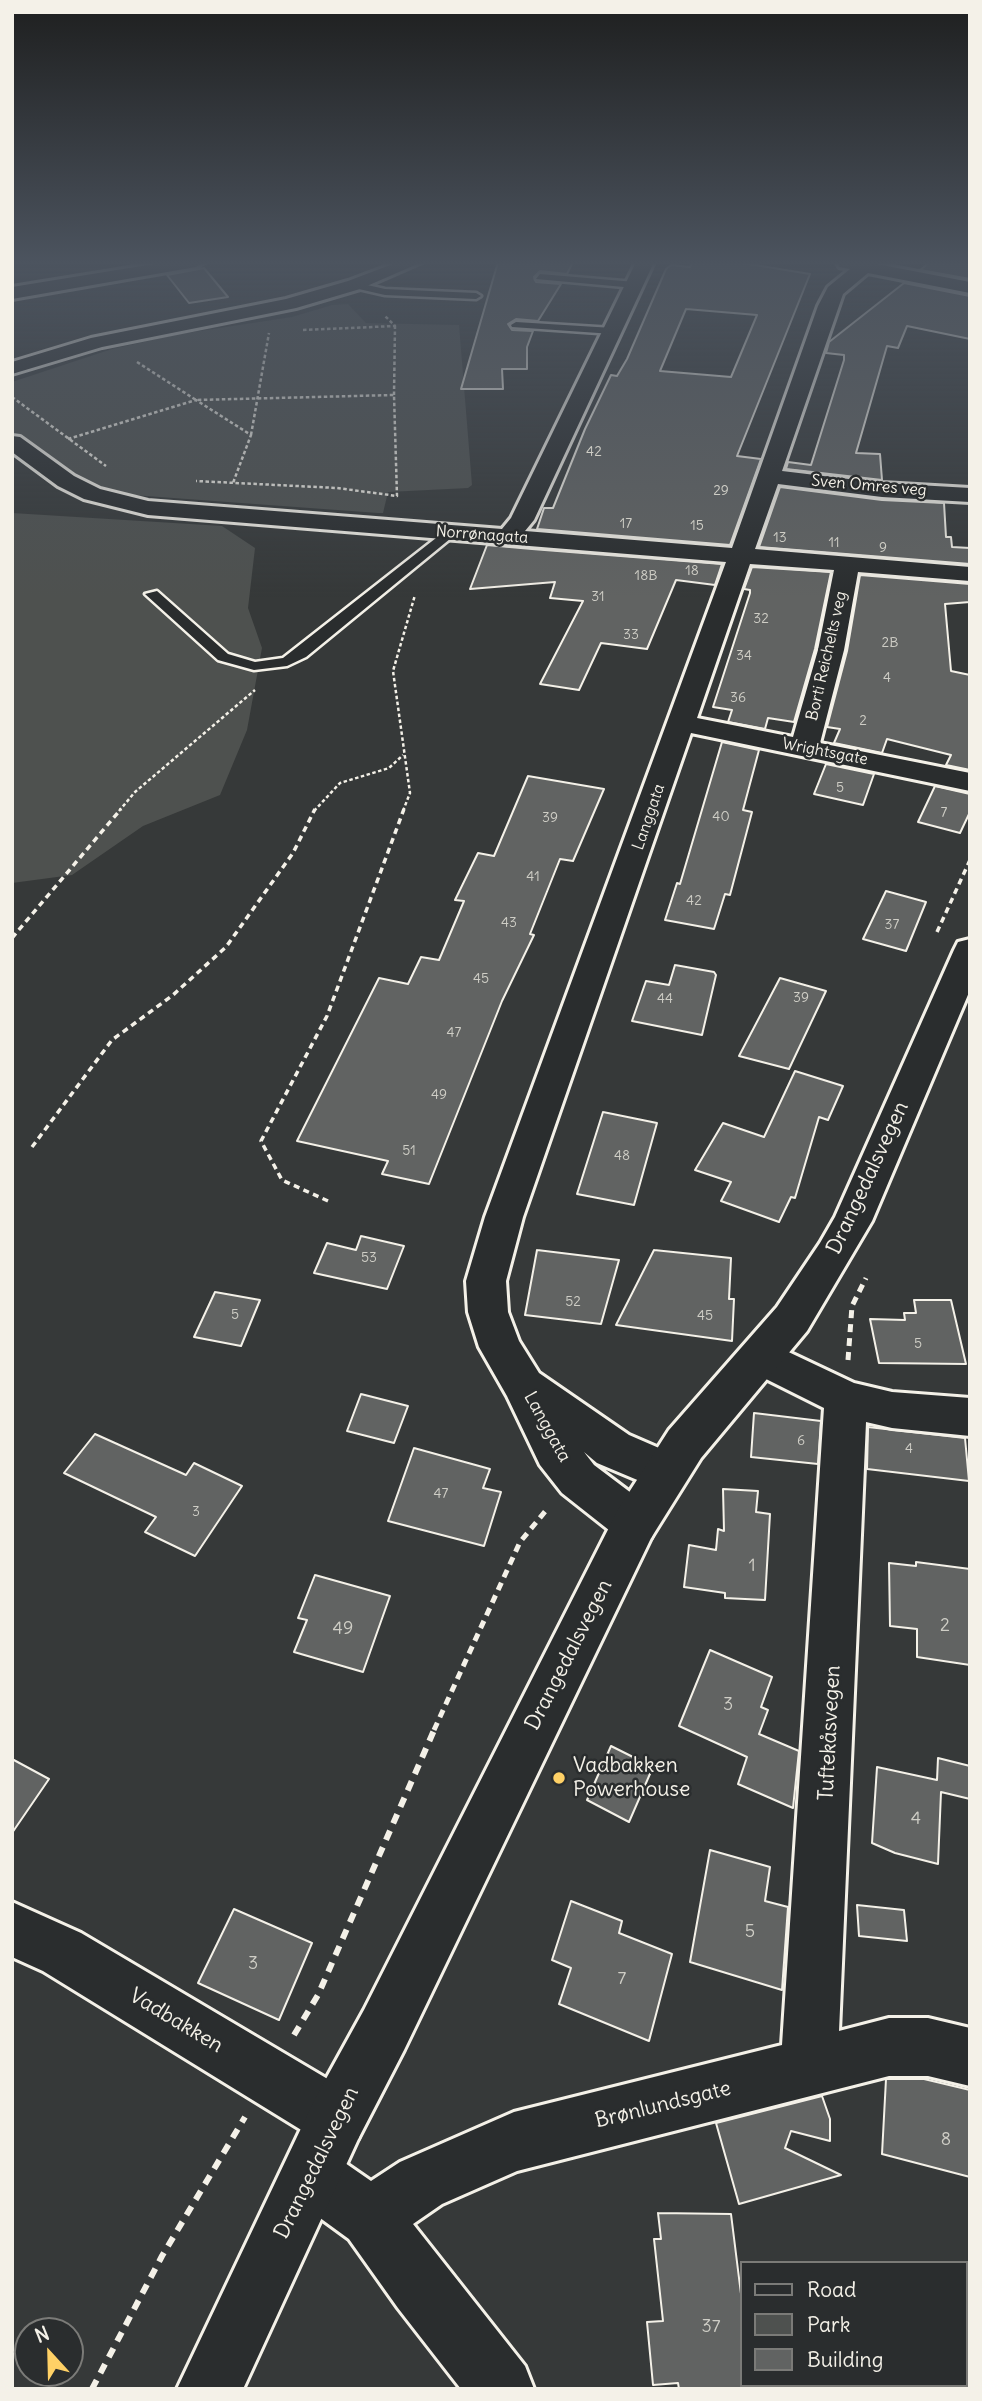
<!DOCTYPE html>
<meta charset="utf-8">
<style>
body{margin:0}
#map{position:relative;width:982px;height:2401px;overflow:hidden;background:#363939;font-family:Delius,sans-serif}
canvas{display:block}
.frame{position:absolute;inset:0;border:14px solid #f4f1e8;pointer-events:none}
.legend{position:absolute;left:740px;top:2261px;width:228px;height:126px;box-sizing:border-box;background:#2a2d2e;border:2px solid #7b7b78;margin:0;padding:9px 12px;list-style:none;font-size:21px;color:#f4f1e8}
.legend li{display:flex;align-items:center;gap:14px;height:35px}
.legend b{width:35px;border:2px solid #7b7b78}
.north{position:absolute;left:14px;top:2317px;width:70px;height:70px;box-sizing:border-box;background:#2a2d2e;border:2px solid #7b7b78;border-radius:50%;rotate:338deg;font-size:19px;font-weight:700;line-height:28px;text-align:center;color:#f4f1e8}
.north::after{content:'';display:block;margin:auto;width:24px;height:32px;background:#ffd166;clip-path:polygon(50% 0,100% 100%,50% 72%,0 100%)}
</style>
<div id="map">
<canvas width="982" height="2401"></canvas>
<div class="frame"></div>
<ul class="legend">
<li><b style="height:9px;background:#2a2d2e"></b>Road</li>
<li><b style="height:19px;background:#4e514f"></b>Park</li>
<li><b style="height:19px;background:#616362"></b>Building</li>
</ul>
<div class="north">N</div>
</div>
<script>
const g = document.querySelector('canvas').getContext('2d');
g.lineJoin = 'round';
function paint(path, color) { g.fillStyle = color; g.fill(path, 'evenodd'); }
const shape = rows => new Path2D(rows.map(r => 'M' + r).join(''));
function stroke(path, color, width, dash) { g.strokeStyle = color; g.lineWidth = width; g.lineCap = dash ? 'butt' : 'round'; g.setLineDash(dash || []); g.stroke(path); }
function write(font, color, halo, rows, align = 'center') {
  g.font = font + ' Delius,sans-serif'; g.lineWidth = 5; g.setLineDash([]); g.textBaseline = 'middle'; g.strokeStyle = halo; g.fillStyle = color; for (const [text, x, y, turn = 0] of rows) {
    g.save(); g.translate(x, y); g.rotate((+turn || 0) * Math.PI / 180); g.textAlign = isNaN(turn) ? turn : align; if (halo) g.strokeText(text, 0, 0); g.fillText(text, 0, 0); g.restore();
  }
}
paint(shape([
 [348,304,366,323,459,325,472,485,468,488,388,492,383,513,378,513,105,493,12,444,12,382,112,349,180,334,292,317,332,305],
 [12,513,222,526,255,548,248,608,262,648,247,730,220,795,143,826,72,875,12,883]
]), '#4e514f');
const building = shape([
 [498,262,573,262,567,274,540,271,534,277,536,282,561,284,538,321,516,319,508,324,512,330,533,331,527,347,527,369,502,369,503,389,461,389,498,262],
 [692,262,737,262,810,274,737,456,761,459,730,545,537,529,544,508,553,508,585,429,611,375,617,376,627,359,666,269,671,265,690,267,692,262],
 [686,309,757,315,731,377,660,371,686,309],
 [930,262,970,262,970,279,920,270,930,262],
 [204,268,228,297,189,303,167,275,204,268],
 [904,283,970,296,970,339,907,326,898,348,887,346,856,453,880,454,882,480,786,469,788,462,811,465,844,360,844,355,826,353,829,342,904,283],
 [780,487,882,500,944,503,946,537,951,537,952,547,970,548,970,564,759,547,780,487],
 [487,545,532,549,722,564,715,585,676,580,647,649,601,643,579,690,540,684,583,601,550,598,555,582,470,589,487,545],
 [752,567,831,572,815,649,794,722,768,718,765,729,728,722,732,710,713,707,750,593,750,590,744,589,752,567],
 [860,575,970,584,970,602,945,604,951,671,970,675,970,770,946,765,951,755,887,739,882,753,834,743,840,729,827,727,847,651,860,575],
 [722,742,759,750,743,810,752,812,730,895,725,894,714,929,665,920,677,883,680,884,722,742],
 [826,764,874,774,863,805,814,794,826,764],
 [528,776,604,789,573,861,560,859,530,934,534,935,502,1001,429,1184,382,1174,388,1161,297,1141,379,978,408,984,421,957,439,960,464,901,455,900,478,853,494,856,528,776],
 [935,786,970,794,970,812,960,833,918,822,935,786],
 [886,891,926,902,906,951,863,939,886,891],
 [675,965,714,972,716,975,702,1035,632,1021,646,981,669,985,675,965],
 [780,978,826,991,789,1069,739,1056,780,978],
 [795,1071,843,1086,828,1120,819,1117,795,1198,791,1197,779,1222,721,1201,731,1182,695,1170,723,1123,764,1137,795,1071],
 [603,1112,657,1123,634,1205,577,1194,603,1112],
 [361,1236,404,1246,387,1289,314,1273,327,1243,356,1250,361,1236],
 [537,1250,619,1260,601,1324,525,1315,537,1250],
 [654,1250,731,1258,729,1299,734,1299,732,1341,616,1325,654,1250],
 [215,1292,260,1300,241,1346,194,1337,215,1292],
 [914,1300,951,1300,966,1364,879,1363,870,1319,905,1320,904,1313,916,1313,914,1300],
 [361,1394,408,1406,394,1443,347,1431,361,1394],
 [754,1413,821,1421,818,1464,751,1457,754,1413],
 [868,1427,965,1438,969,1481,867,1469,868,1427],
 [95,1434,186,1475,194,1463,242,1486,195,1556,145,1532,156,1517,64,1473,95,1434],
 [414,1448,490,1469,483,1488,501,1492,484,1546,388,1521,414,1448],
 [723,1489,758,1491,756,1512,770,1514,765,1600,725,1598,725,1593,684,1587,689,1545,716,1550,718,1529,724,1531,723,1489],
 [916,1562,970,1569,970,1665,917,1657,917,1629,890,1626,889,1563,916,1566,916,1562],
 [315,1575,390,1596,363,1672,294,1652,307,1620,298,1618,315,1575],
 [710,1650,772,1677,761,1707,768,1710,759,1734,799,1751,793,1808,738,1784,747,1757,679,1726,710,1650],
 [611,1746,653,1767,629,1822,587,1800,611,1746],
 [938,1758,970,1766,970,1799,941,1792,938,1864,895,1853,872,1843,877,1767,937,1780,938,1758],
 [12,1759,49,1779,12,1833,12,1759],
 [710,1850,770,1867,765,1901,788,1907,782,1990,690,1962,710,1850],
 [571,1901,622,1921,619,1933,672,1954,649,2041,559,2004,571,1968,552,1960,571,1901],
 [857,1905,904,1910,907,1941,859,1936,857,1905],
 [234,1909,312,1943,279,2020,198,1983,234,1909],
 [886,2079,924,2079,970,2090,970,2177,882,2154,886,2079],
 [822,2096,830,2119,830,2141,791,2131,785,2148,841,2175,739,2204,716,2123,822,2096],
 [658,2213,731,2214,742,2302,742,2389,679,2389,678,2383,653,2385,647,2322,663,2321,654,2239,661,2239,658,2213]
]);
paint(building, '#616362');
stroke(building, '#f4f1e8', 2);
const lane = shape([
 [540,274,635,282,640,285,635,288,536,279,540,274],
 [354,282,385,289,476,293,481,296,476,299,385,295,350,287,354,282],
 [516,322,613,328,618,331,613,334,512,327,511,325,516,322],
 [445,531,456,534,306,657,287,666,254,670,218,660,145,594,157,591,228,654,255,662,283,658,445,531]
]);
const street = shape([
 [166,262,205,262,196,267,12,299,12,287,166,262],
 [398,262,422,262,360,289,296,308,102,347,12,374,12,362,91,338,286,299,348,281,398,262],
 [636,262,654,262,534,520,525,531,732,548,818,306,828,287,850,269,839,267,837,262,879,262,877,264,970,282,970,293,868,273,843,294,782,471,882,483,970,488,970,502,882,497,778,484,755,549,970,567,970,581,858,572,844,650,820,743,970,773,970,791,691,733,523,1217,506,1281,508,1312,519,1341,539,1373,629,1435,682,1458,688,1472,682,1486,666,1492,597,1463,584,1452,594,1465,651,1508,658,1523,651,1538,635,1544,619,1538,562,1493,540,1465,507,1396,479,1347,468,1312,466,1281,485,1217,726,562,148,515,84,499,58,486,12,452,12,436,20,437,74,476,100,489,148,501,502,529,511,518,636,262],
 [750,564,834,570,818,650,793,737,697,718,750,564],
 [761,1339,854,1383,892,1392,970,1398,970,1436,892,1428,866,1422,839,2031,889,2018,928,2018,970,2028,970,2086,928,2076,889,2076,517,2171,442,2204,413,2224,525,2366,534,2389,461,2389,398,2308,349,2239,290,2196,281,2175,290,2154,311,2145,332,2154,371,2181,400,2162,514,2112,782,2045,824,1408,746,1369,740,1357,746,1345,761,1339],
 [12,1902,81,1933,358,2097,366,2118,358,2139,337,2147,316,2139,43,1971,12,1957,12,1902]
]);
const secondary = shape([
 [970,939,970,990,872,1221,807,1331,701,1458,651,1538,404,2050,358,2139,243,2389,177,2389,316,2097,364,2010,619,1508,669,1430,777,1307,820,1243,835,1217,954,950,958,942,970,939]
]);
stroke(lane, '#f4f1e8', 5);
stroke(street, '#f4f1e8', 6);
stroke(secondary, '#f4f1e8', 6);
stroke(shape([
 [303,330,395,326,385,316],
 [137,362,196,400,394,395,397,496,337,488,196,481],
 [394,395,395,326],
 [12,397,106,466],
 [251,435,269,333],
 [68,439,196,400,251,435,233,483],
 [119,811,135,792,255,690],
 [314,811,340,783,389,768,403,755],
 [403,811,410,793,393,671,415,595]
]), '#f4f1e8', 2.5, [3.5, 2.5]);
stroke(shape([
 [937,932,970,860],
 [12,938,121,809],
 [32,1147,112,1040,173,995,226,947,293,853,315,809],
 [328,1201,282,1180,261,1141,327,1016,404,809]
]), '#f4f1e8', 3.5, [6, 4.5]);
stroke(shape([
 [848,1360,852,1306,866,1278],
 [434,1730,520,1542,548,1508]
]), '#f4f1e8', 5, [8, 6]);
stroke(shape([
 [294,2035,318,1995,435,1728],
 [92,2389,162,2256,245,2117]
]), '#f4f1e8', 6, [10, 8]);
paint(lane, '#2a2d2e');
paint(street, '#2a2d2e');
paint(secondary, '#2a2d2e');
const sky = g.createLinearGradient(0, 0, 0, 598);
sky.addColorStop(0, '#1e1f1f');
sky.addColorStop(0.44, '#4c545f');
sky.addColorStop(1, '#4c545f00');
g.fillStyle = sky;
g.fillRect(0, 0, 982, 598);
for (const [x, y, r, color] of [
 [559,1778,7,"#ffd166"]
]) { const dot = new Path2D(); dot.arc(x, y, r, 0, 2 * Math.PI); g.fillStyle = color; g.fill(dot); stroke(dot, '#2a2d2e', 2.5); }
write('14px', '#cfcec6', null, [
 ["42",594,452],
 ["29",721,491],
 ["17",626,524],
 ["15",697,526],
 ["13",780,538],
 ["11",834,543],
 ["9",883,548],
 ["18",692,571],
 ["18B",646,576],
 ["31",598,597],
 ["32",761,619],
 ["33",631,635],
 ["2B",890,643],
 ["34",744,656],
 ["4",887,678],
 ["36",738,698],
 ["2",863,721],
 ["5",840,788],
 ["7",944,813],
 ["40",721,817],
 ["39",550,818],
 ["41",533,877],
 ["42",694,901],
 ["43",509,923],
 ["37",892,925],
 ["45",481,979],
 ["39",801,998],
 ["44",665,999],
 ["47",454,1033],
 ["49",439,1095],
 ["51",409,1151],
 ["48",622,1156],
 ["53",369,1258],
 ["52",573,1302],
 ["5",235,1315],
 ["45",705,1316],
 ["5",918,1344],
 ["6",801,1441],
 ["4",909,1449],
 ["47",441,1494],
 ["3",196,1512]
]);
write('16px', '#f4f1e8', '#2a2d2e', [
 ["Sven Omres veg",869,486,5],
 ["Norrønagata",482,535,4],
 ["Borti Reichelts veg",827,656,-77],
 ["Wrightsgate",825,752,11],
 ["Langgata",649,817,-71]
]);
write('18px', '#f4f1e8', '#2a2d2e', [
 ["Langgata",547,1427,61]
]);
write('18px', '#cfcec6', null, [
 ["1",752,1566],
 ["2",945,1626],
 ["49",343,1629],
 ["3",728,1705],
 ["4",916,1819],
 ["5",750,1932],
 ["3",253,1964],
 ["7",622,1979],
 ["8",946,2140],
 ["37",711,2327]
]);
write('21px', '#f4f1e8', '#2a2d2e', [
 ["Drangedalsvegen",868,1178,-65],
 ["Drangedalsvegen",569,1655,-63],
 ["Tuftekåsvegen",830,1733,-87],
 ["Vadbakken",176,2021,31],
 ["Brønlundsgate",663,2105,-14],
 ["Drangedalsvegen",317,2163,-64]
]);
write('21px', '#f4f1e8', '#2a2d2e', [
 ["Vadbakken",573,1766],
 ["Powerhouse",573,1790]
], 'left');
</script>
